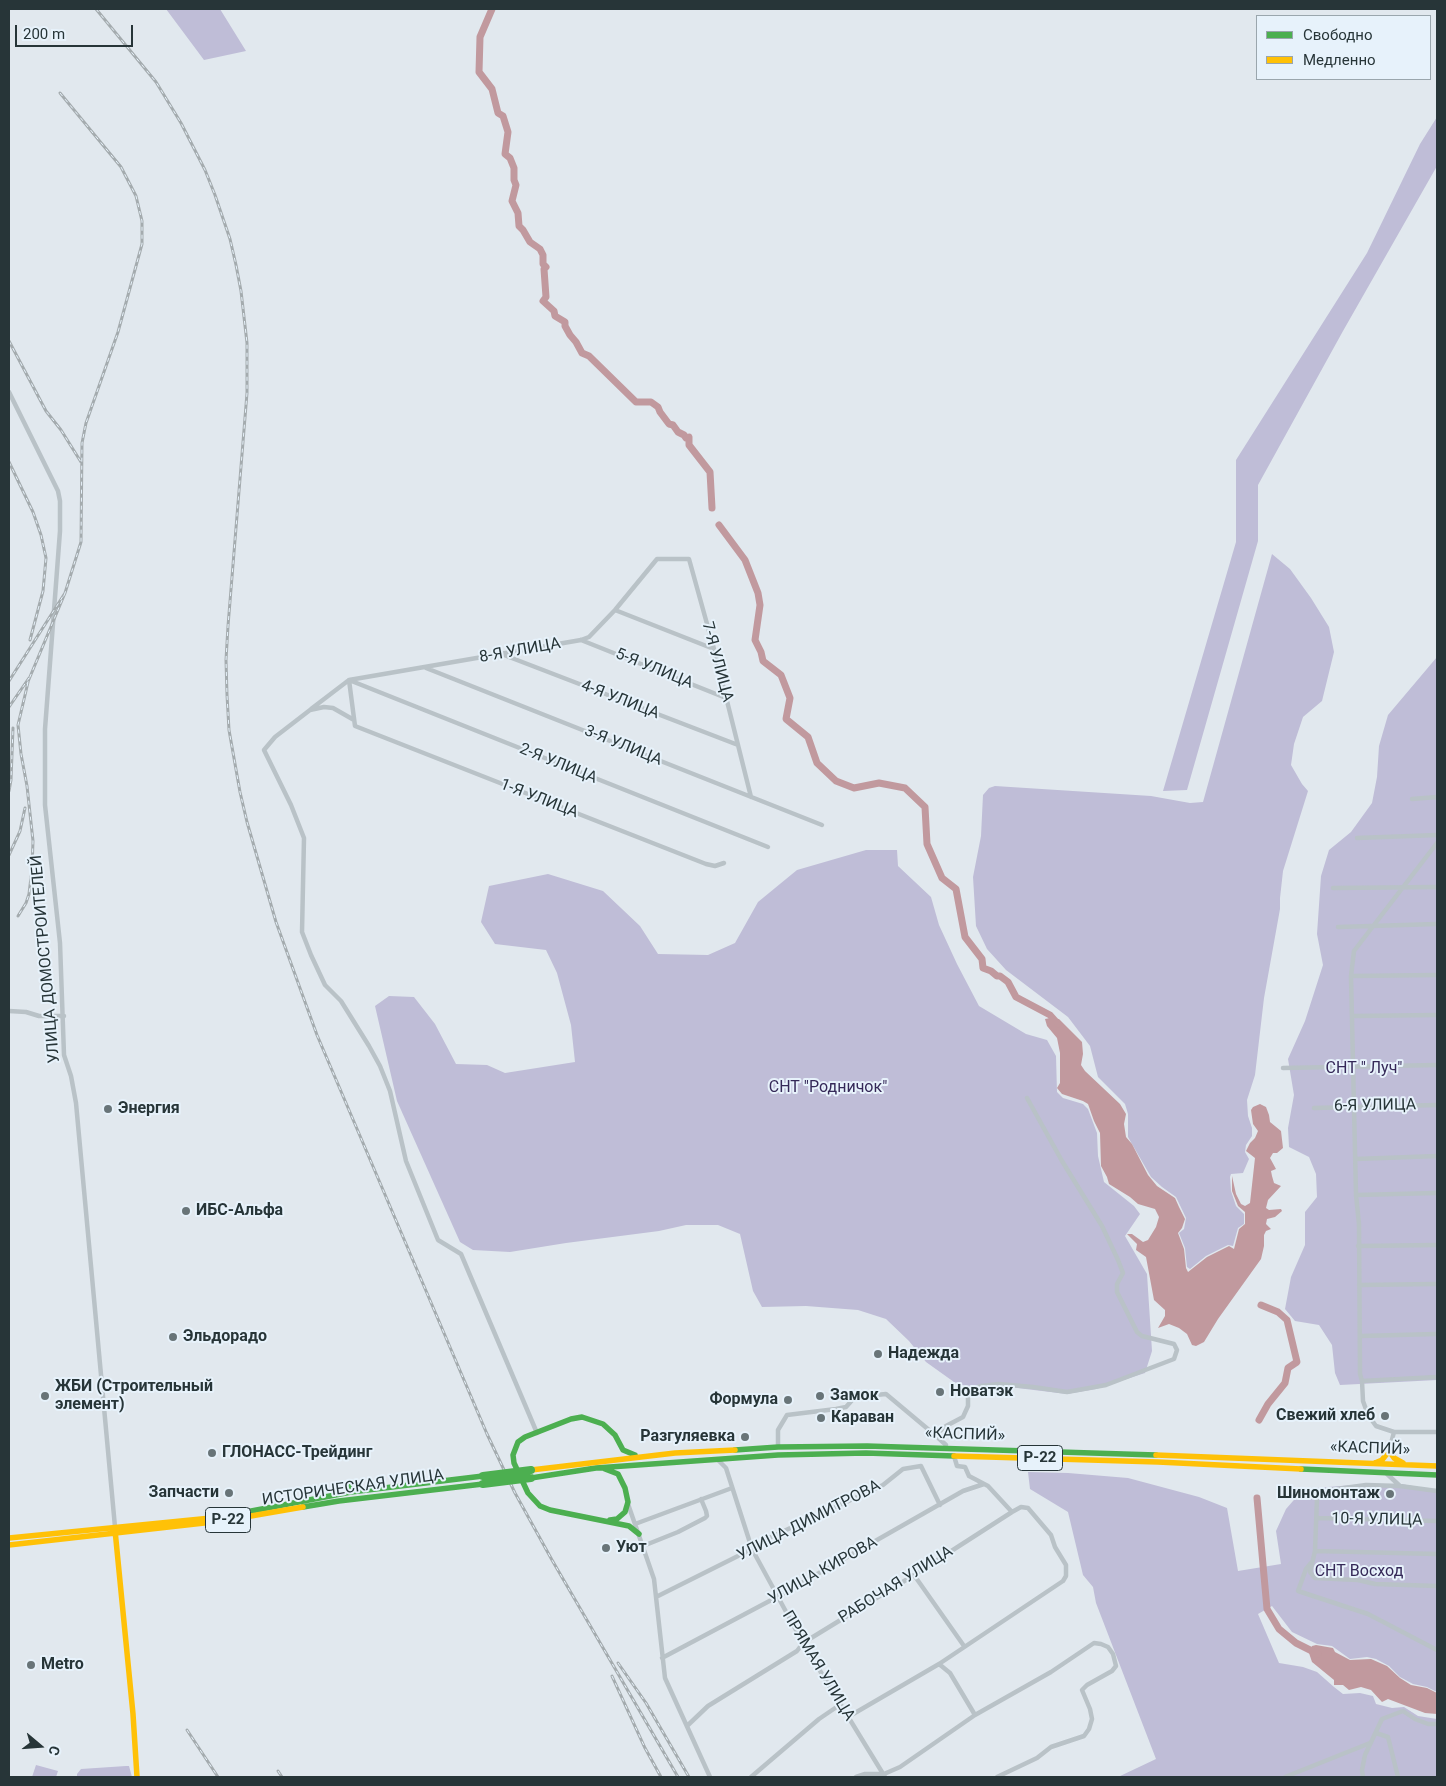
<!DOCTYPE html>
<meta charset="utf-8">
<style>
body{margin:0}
#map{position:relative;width:1446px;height:1786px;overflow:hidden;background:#e1e8ee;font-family:Roboto,sans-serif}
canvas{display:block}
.frame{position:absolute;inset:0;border:10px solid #273538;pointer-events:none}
.legend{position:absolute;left:1256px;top:15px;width:175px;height:65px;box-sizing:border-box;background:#e7f2fb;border:1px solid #9aa6ad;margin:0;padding:6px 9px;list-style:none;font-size:15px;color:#273538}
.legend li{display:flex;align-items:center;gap:10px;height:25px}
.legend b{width:25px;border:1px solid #9aa6ad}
.north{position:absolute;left:15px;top:1721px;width:50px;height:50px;-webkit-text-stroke:4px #e7f2fb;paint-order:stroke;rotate:108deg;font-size:14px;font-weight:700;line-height:20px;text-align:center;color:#273538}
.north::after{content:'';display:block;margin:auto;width:18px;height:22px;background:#273538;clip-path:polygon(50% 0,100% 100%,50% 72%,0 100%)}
.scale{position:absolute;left:15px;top:25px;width:118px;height:22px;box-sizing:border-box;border:2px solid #273538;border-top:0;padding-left:6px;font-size:15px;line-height:18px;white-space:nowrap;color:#273538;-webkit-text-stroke:4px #e7f2fb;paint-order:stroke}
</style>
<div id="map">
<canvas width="1446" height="1786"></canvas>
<div class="frame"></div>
<ul class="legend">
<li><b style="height:6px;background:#4caf50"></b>Свободно</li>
<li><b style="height:6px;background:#ffc107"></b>Медленно</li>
</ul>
<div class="north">С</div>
<div class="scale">200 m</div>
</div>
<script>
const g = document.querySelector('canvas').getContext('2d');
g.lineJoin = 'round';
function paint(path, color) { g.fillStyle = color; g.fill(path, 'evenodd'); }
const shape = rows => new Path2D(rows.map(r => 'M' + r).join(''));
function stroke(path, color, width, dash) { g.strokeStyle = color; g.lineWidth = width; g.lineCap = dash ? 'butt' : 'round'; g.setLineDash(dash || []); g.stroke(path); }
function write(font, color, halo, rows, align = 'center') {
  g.font = font + ' Roboto,sans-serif'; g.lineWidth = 4; g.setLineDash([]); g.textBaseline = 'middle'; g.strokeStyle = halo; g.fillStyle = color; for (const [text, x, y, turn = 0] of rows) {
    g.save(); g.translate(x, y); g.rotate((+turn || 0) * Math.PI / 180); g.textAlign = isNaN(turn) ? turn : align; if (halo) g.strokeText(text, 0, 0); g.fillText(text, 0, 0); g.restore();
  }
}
paint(shape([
 [166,9,220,9,246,51,204,60],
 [1437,117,1437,166,1343,331,1258,485,1258,541,1187,790,1163,791,1236,542,1236,460,1367,253,1420,144],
 [1272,554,1290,569,1311,598,1329,627,1334,652,1322,701,1303,717,1294,744,1291,765,1302,784,1308,791,1283,871,1280,898,1280,909,1264,998,1255,1075,1247,1100,1248,1116,1252,1128,1252,1136,1246,1145,1245,1152,1249,1159,1243,1173,1231,1174,1230,1177,1231,1191,1236,1206,1244,1214,1244,1224,1238,1228,1233,1246,1228,1245,1206,1256,1190,1269,1187,1267,1185,1248,1179,1233,1184,1229,1186,1218,1176,1197,1162,1187,1151,1177,1128,1137,1128,1114,1125,1104,1098,1077,1090,1046,1068,1017,1006,970,987,949,976,926,973,877,981,836,983,795,989,788,995,786,1151,796,1190,803,1203,802],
 [1437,657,1437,1380,1340,1385,1335,1373,1332,1345,1319,1325,1295,1321,1285,1309,1291,1277,1305,1245,1305,1212,1317,1197,1316,1174,1309,1157,1289,1147,1288,1128,1294,1095,1288,1059,1305,1021,1323,965,1317,934,1321,876,1329,850,1351,832,1372,803,1377,777,1379,746,1388,715],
 [866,850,897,850,898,866,931,897,939,925,957,964,979,1006,1026,1034,1047,1040,1056,1056,1057,1092,1063,1098,1083,1104,1088,1109,1097,1133,1098,1156,1104,1182,1134,1206,1140,1214,1125,1236,1147,1274,1152,1351,1145,1373,1096,1389,1067,1394,1009,1387,976,1390,954,1382,926,1362,909,1341,886,1319,858,1310,806,1306,762,1307,753,1291,740,1234,718,1225,686,1225,659,1231,566,1243,510,1252,473,1250,460,1242,397,1101,375,1006,389,996,414,997,435,1024,456,1064,487,1065,505,1073,575,1062,571,1025,557,973,546,950,495,944,481,922,489,886,548,874,603,891,640,926,658,954,708,955,735,943,758,902,797,870],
 [1028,1472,1068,1473,1128,1478,1199,1497,1227,1508,1238,1571,1281,1564,1276,1531,1286,1509,1300,1493,1316,1488,1365,1484,1401,1484,1437,1490,1437,1692,1427,1687,1413,1684,1400,1677,1389,1666,1376,1659,1367,1657,1350,1659,1332,1646,1317,1644,1292,1632,1272,1606,1258,1614,1279,1663,1303,1667,1317,1672,1334,1687,1343,1694,1360,1693,1373,1696,1376,1704,1392,1708,1404,1707,1418,1716,1437,1719,1437,1777,1118,1777,1156,1759,1096,1603,1093,1587,1083,1575,1068,1512,1030,1489],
 [36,1765,58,1771,56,1777,32,1777],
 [126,1766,129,1766,132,1777,77,1777,77,1774,81,1769]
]), '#bfbdd7');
paint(shape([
 [1050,1018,1059,1019,1082,1042,1083,1054,1081,1065,1085,1071,1120,1104,1126,1114,1124,1124,1126,1137,1132,1144,1148,1175,1157,1186,1175,1198,1179,1207,1185,1219,1182,1228,1178,1233,1184,1249,1186,1268,1188,1272,1207,1257,1229,1246,1234,1249,1239,1229,1245,1224,1245,1212,1238,1206,1232,1191,1232,1176,1236,1194,1241,1204,1245,1206,1250,1203,1255,1158,1246,1151,1250,1143,1255,1138,1258,1131,1253,1124,1251,1110,1253,1107,1260,1104,1266,1107,1269,1115,1270,1122,1281,1131,1283,1148,1277,1153,1273,1153,1270,1158,1276,1169,1271,1171,1272,1176,1274,1183,1281,1186,1268,1200,1266,1208,1269,1210,1281,1209,1282,1211,1275,1217,1267,1219,1266,1224,1271,1229,1266,1231,1264,1235,1264,1246,1261,1259,1218,1319,1204,1342,1196,1346,1192,1345,1187,1334,1179,1328,1169,1324,1158,1328,1165,1316,1165,1310,1154,1300,1146,1257,1136,1250,1137,1244,1127,1234,1132,1234,1143,1242,1148,1240,1156,1227,1159,1217,1155,1209,1138,1204,1130,1197,1109,1184,1107,1177,1101,1166,1100,1133,1094,1121,1088,1104,1083,1101,1062,1094,1057,1088,1060,1083,1060,1053,1057,1038,1047,1026,1045,1019],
 [1316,1645,1333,1648,1335,1652,1350,1660,1371,1659,1387,1666,1400,1678,1411,1685,1427,1688,1437,1693,1437,1714,1425,1713,1388,1699,1382,1702,1371,1690,1361,1687,1349,1690,1343,1685,1334,1685,1334,1680,1312,1662,1309,1653,1312,1646]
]), '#c1999e');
stroke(shape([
 [492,9,480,37,479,72,492,89,498,113,503,116,508,132,505,154,510,158,514,168,514,180,516,185,512,201,518,213,519,226,523,230,530,242,540,249,543,255,543,264,546,267,544,269,546,297,543,301,554,311,555,316,565,322,565,326,570,335,576,342,582,353,589,356,636,402,651,402,658,407,660,412,669,424,673,425,678,432,684,435,686,438,689,437,689,445,710,472,712,508],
 [719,525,745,560,758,593,760,605,755,640,761,652,763,661,781,675,790,698,786,719,808,737,817,763,836,781,854,788,879,783,905,788,925,807,927,844,942,878,956,889,965,937,982,959,983,968,991,971,997,976,1000,976,1008,982,1016,997,1050,1015,1058,1024],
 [1259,1420,1268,1404,1285,1383,1288,1368,1297,1362,1287,1320,1278,1312,1261,1305],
 [1257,1498,1267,1609,1279,1629,1296,1643,1318,1654]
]), '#c1999e', 7);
stroke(shape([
 [9,392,58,491,60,501,60,531,45,729,45,805,60,943,64,1055,71,1076,76,1103,115,1527],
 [615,610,714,649],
 [581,640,726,698],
 [504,655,738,745],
 [426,668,822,825],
 [349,680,768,847],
 [349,680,355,726,706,864,715,866,724,863],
 [311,709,349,680,581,640,589,637,615,610,657,559,689,559,714,649,751,797],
 [354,720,333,708,324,707,310,710,275,737,264,750,291,805,304,838,302,932,311,955,325,985,341,1001,369,1046,380,1066,390,1091,406,1161,438,1240,461,1254,537,1433],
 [1412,799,1437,797],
 [1357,838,1437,835],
 [1333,888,1437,887],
 [1338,927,1437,924],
 [1351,976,1437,975],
 [9,1011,26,1012,39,1016,64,1016],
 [1353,1016,1437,1015],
 [1283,1068,1437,1065],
 [1314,1108,1437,1105],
 [1356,1159,1437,1156],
 [1356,1195,1437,1193],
 [1358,1246,1437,1245],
 [1359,1285,1437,1284],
 [1360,1336,1437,1334],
 [1362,1381,1437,1377],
 [1394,1432,1437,1432],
 [935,1435,946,1426,963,1417,968,1406,968,1393,972,1389,981,1386,999,1384,1033,1387,1067,1392,1106,1385,1174,1359,1177,1350,1174,1344,1142,1336,1137,1332,1117,1292,1117,1284,1123,1273,1118,1260,1102,1226,1062,1161,1027,1098],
 [778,1447,778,1430,787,1415,836,1409,846,1407,855,1397,886,1394,935,1435,946,1445,945,1448],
 [1389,1451,1394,1432,1376,1426,1368,1415,1363,1401,1362,1381,1360,1374,1359,1224,1356,1195,1351,976,1354,951,1437,843],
 [954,1456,957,1466,965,1467,969,1476,988,1486,1012,1512],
 [718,1460,726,1468,752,1549,803,1643,885,1777],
 [1386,1473,1400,1486],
 [1437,1491,1400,1486,1366,1485,1322,1491,1317,1498,1315,1551,1310,1572,1315,1578,1358,1580,1375,1584,1437,1586],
 [628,1504,654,1579,665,1678,710,1777],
 [1317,1518,1437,1521],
 [635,1524,732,1488],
 [643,1546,678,1532,705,1518,707,1516,706,1511,701,1499],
 [1315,1551,1437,1554],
 [1311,1563,1306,1569,1298,1591,1368,1614,1437,1650],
 [914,1575,964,1646],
 [656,1597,752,1549,771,1537,883,1485,903,1469,921,1466,940,1505],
 [662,1658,777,1597,963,1491,984,1484],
 [939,1664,950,1673,975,1715],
 [687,1726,708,1706,797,1651,803,1643,914,1575,1012,1512,1021,1507,1028,1508,1051,1535,1055,1547,1066,1565,1066,1576,1063,1581,939,1664,848,1717],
 [1376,1733,1388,1737,1398,1777],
 [751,1777,819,1719,841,1704],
 [856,1777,865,1774,884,1774,900,1767,975,1715,1051,1672,1094,1643,1101,1644,1108,1647,1113,1654,1116,1666,1112,1671,1087,1685,1082,1690,1090,1709,1092,1719,1089,1729,1084,1736,1051,1747,1037,1758,997,1777],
 [1285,1777,1370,1743],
 [1363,1777,1362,1770,1365,1755,1382,1719,1403,1711,1415,1719,1428,1724,1437,1724]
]), '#b9c2c7', 4.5);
stroke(shape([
 [735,1450,778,1447,867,1446,1156,1455],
 [635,1455,623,1450,615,1435,603,1424,582,1417,571,1419,525,1437,518,1442,513,1455,514,1463,528,1493,540,1506,550,1510,629,1526,639,1534],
 [605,1469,618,1474,625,1488,628,1502,625,1512,617,1519,610,1520],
 [1301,1469,1437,1475],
 [531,1478,596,1468,778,1455,866,1453,954,1456],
 [340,1493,352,1483,352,1488,358,1490],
 [303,1507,339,1501,483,1484],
 [225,1516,351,1492,483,1476]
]), '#4caf50', 5.5);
stroke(shape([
 [1156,1455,1437,1466],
 [954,1456,1158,1462,1301,1469],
 [1375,1463,1382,1460,1389,1451,1394,1458,1403,1463],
 [531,1470,675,1453,735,1450],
 [115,1530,133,1714,137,1777],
 [9,1538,211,1518],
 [9,1545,222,1521,303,1507]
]), '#ffc107', 5.5);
const rail = shape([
 [96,9,156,82,181,123,205,170,215,195,230,239,236,265,241,291,247,343,247,393,228,626,226,660,227,695,229,730,240,792,247,822,276,922,317,1035,487,1434,515,1493,552,1560,678,1777],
 [60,93,121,167,136,196,142,221,142,244,118,332,86,423,82,443,81,542,65,593],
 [9,341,46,411,61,430,81,462],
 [9,462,33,512,41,535,46,558,43,591,30,640],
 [9,681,65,593,27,684],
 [9,707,29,678,18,725,21,754,27,786,33,841,32,869,29,894,26,903,18,916],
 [9,791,11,780,13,728],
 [9,855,20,831,25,808],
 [618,1663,646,1703,689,1777],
 [612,1676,645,1748,661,1777],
 [187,1730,218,1777],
 [278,1771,282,1777]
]);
stroke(rail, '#a4abae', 3);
stroke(rail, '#e7f2fb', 1, [4]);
stroke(shape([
 [483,1476,531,1470],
 [483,1484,531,1478]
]), '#4caf50', 8);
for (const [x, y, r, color] of [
 [108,1109,5,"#687478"],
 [186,1211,5,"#687478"],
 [173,1337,5,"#687478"],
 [878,1354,5,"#687478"],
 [940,1392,5,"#687478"],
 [45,1396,5,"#687478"],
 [820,1396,5,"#687478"],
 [788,1400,5,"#687478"],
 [1385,1416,5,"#687478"],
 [821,1418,5,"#687478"],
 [745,1437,5,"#687478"],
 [212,1453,5,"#687478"],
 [229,1493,5,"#687478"],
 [1390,1494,5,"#687478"],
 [606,1548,5,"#687478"],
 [31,1665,5,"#687478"]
]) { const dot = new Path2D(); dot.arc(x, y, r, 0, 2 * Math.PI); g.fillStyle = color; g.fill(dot); stroke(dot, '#e7f2fb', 2); }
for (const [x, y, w] of [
 [1040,1458,45],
 [228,1520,45]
]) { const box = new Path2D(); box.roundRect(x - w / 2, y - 12.5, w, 25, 4); g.fillStyle = '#e7f2fb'; g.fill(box); stroke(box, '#273538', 1); }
write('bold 15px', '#273538', null, [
 ["Р-22",1040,1458],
 ["Р-22",228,1520]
]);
write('16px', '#273538', '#e7f2fb', [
 ["8-Я УЛИЦА",520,651,-10],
 ["7-Я УЛИЦА",717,662,75],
 ["5-Я УЛИЦА",654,669,22],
 ["4-Я УЛИЦА",620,700,21],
 ["3-Я УЛИЦА",623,746,22],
 ["2-Я УЛИЦА",558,764,22],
 ["1-Я УЛИЦА",539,799,21],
 ["УЛИЦА ДОМОСТРОИТЕЛЕЙ",46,959,-95],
 ["6-Я УЛИЦА",1375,1106,-1],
 ["«КАСПИЙ»",965,1435,2],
 ["«КАСПИЙ»",1370,1449,2],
 ["ИСТОРИЧЕСКАЯ УЛИЦА",353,1488,-8],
 ["10-Я УЛИЦА",1377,1520,1],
 ["УЛИЦА ДИМИТРОВА",809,1521,-27],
 ["УЛИЦА КИРОВА",823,1571,-29],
 ["РАБОЧАЯ УЛИЦА",896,1585,-32],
 ["ПРЯМАЯ УЛИЦА",818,1666,59]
]);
write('16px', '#352958', '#e7f2fb', [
 ["СНТ \" Луч\"",1364,1069],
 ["СНТ \"Родничок\"",828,1088],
 ["СНТ Восход",1359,1572]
]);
write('bold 16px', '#273538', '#e7f2fb', [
 ["Энергия",118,1109],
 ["ИБС-Альфа",196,1211],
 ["Эльдорадо",183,1337],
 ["Надежда",888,1354],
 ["ЖБИ (Строительный",55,1387],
 ["элемент)",55,1405],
 ["Новатэк",950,1392],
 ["Замок",830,1396],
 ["Формула",778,1400,"right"],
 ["Свежий хлеб",1375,1416,"right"],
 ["Караван",831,1418],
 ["Разгуляевка",735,1437,"right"],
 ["ГЛОНАСС-Трейдинг",222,1453],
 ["Запчасти",219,1493,"right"],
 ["Шиномонтаж",1380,1494,"right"],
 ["Уют",616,1548],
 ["Metro",41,1665]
], 'left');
</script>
